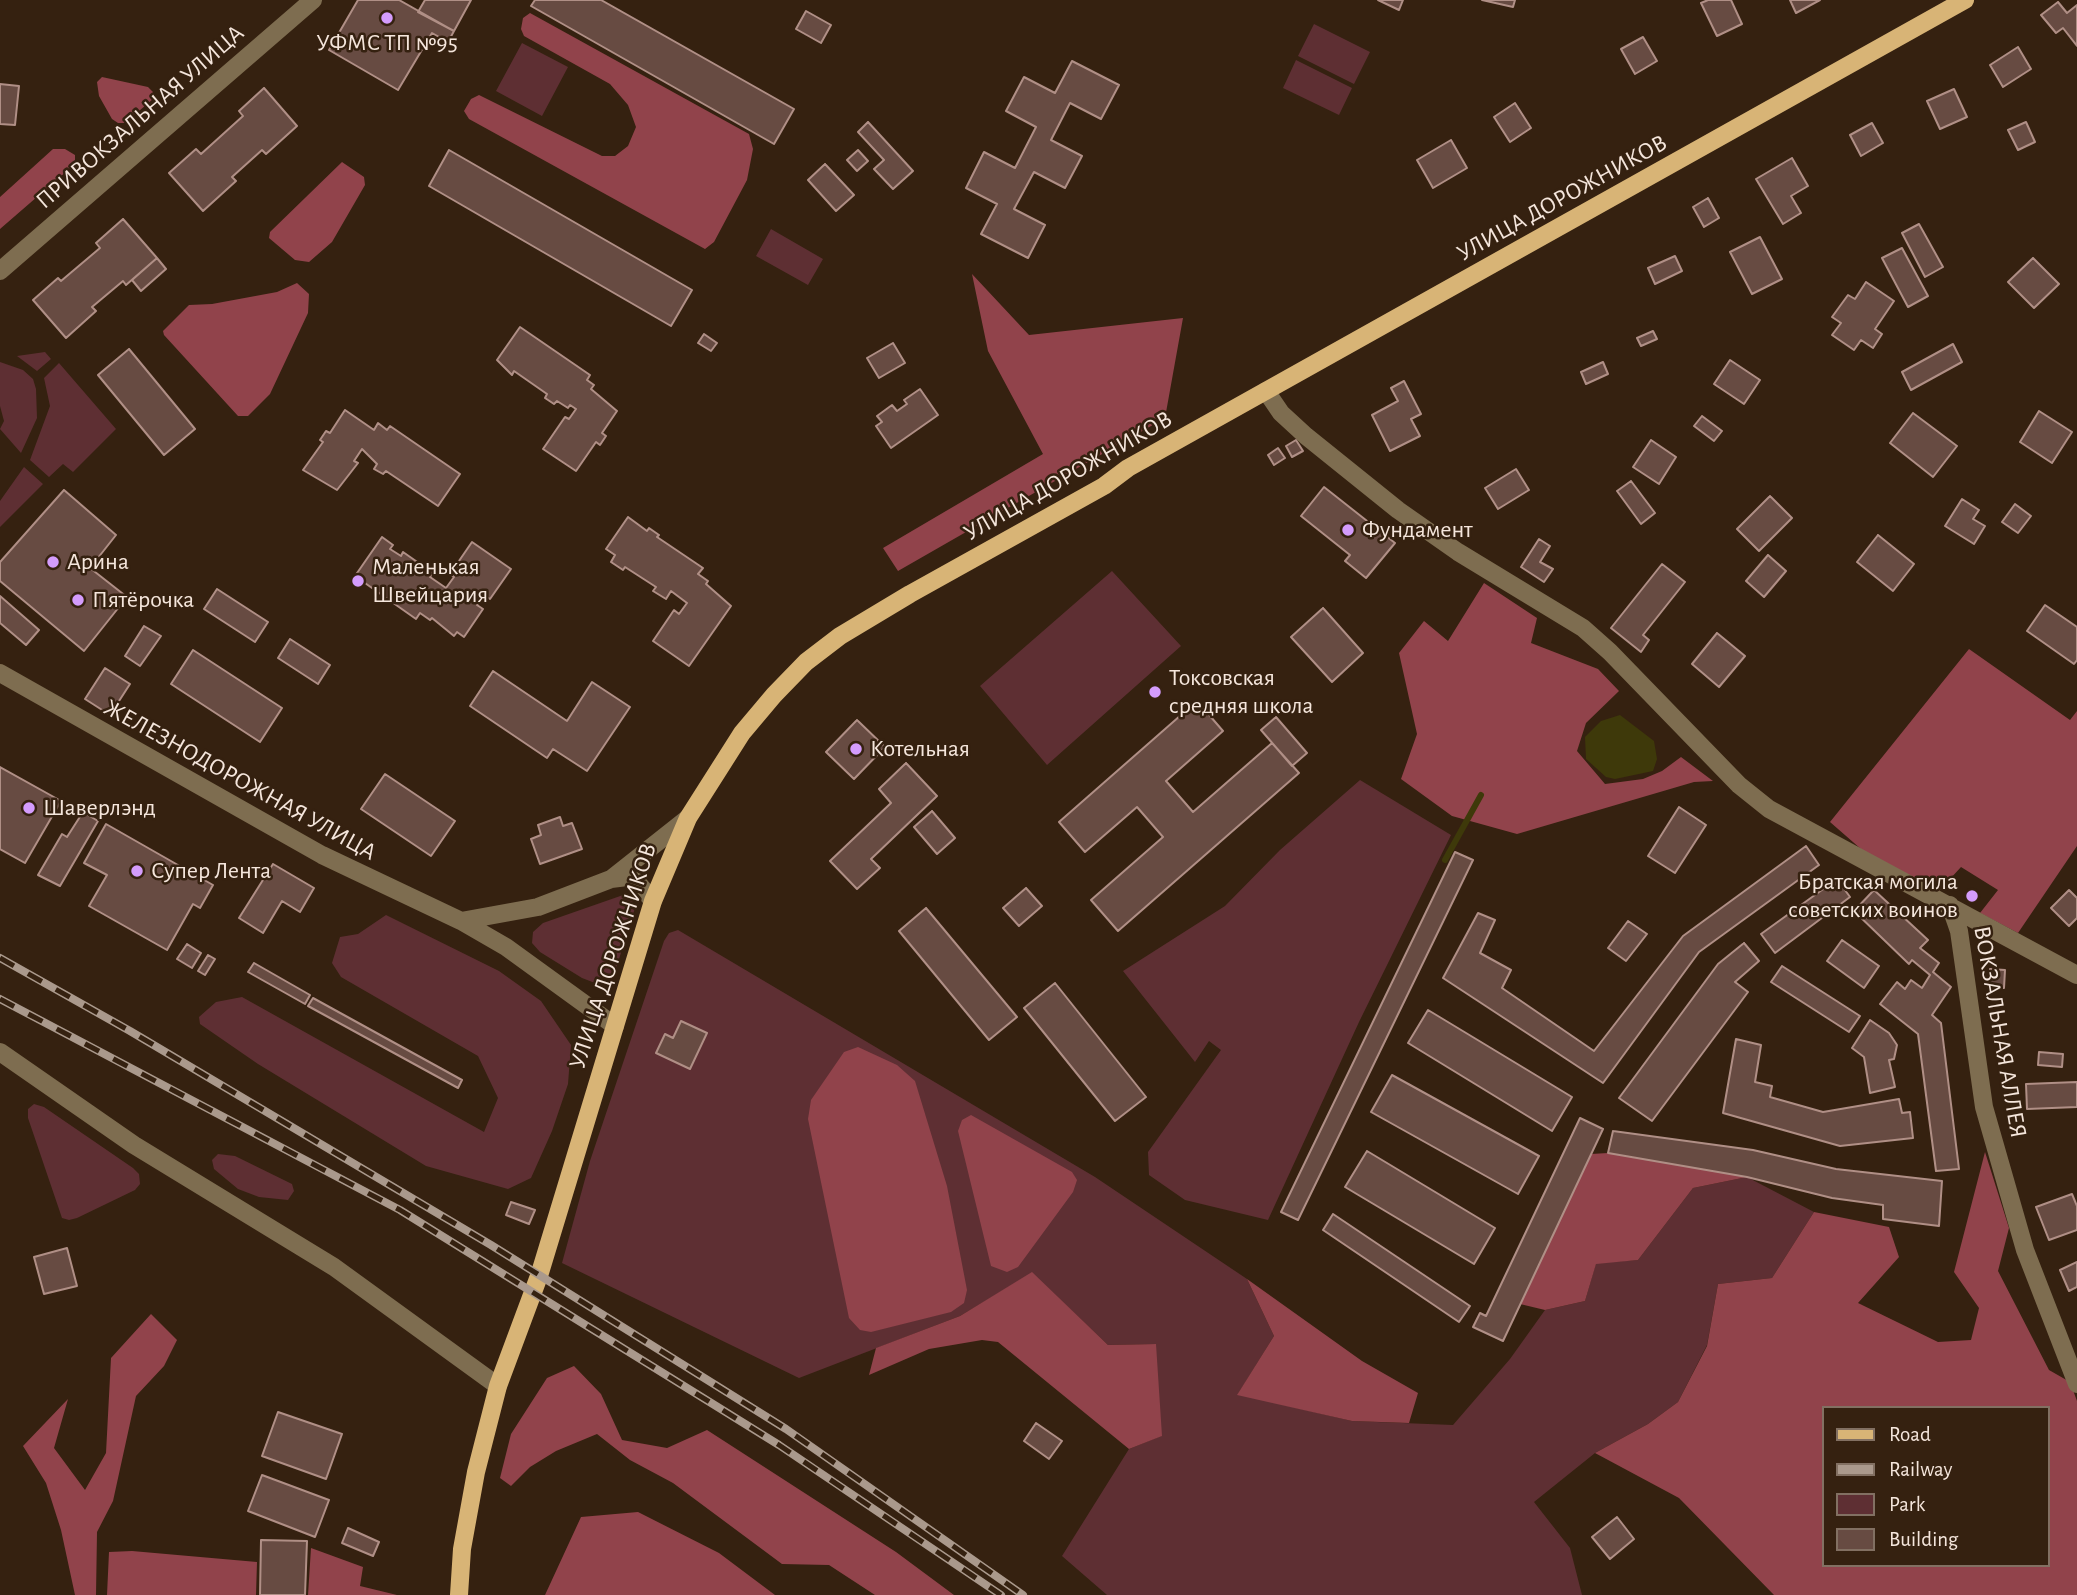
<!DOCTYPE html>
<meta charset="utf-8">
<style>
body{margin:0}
#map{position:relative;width:2077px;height:1595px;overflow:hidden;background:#352110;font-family:"Alegreya Sans",sans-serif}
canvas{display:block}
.legend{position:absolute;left:1822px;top:1406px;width:228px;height:161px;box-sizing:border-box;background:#352110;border:2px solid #827062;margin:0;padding:9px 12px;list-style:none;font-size:21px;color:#f5e6dc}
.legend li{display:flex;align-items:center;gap:14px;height:35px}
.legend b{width:35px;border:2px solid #827062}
</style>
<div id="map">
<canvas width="2077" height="1595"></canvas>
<ul class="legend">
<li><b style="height:9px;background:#d8b476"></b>Road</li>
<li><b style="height:9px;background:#aa998c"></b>Railway</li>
<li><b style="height:19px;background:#5e2f33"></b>Park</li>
<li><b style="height:19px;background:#674b42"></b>Building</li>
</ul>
</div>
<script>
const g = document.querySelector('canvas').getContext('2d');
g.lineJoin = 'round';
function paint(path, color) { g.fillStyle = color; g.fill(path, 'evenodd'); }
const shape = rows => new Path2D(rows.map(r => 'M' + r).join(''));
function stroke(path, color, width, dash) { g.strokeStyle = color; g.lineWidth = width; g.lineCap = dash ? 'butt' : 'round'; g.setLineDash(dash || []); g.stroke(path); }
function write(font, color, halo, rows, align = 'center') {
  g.font = font + ' "Alegreya Sans",sans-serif'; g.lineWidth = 5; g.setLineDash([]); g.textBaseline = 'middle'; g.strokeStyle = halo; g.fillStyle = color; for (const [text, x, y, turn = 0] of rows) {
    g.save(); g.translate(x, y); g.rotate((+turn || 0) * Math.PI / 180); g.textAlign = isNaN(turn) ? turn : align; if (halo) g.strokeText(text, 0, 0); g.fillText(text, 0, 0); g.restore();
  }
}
paint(shape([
 [1314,24,1370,52,1354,84,1298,56],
 [522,43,568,67,542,116,496,91],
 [1296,60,1352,88,1339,115,1283,88],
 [771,229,823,259,808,285,756,256],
 [45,352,51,359,37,371,17,356],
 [0,362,23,370,33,379,36,389,37,418,21,453,0,429,4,421,0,406],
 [59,363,116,429,73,472,63,464,49,477,30,460,50,406,44,378],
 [24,467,43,484,0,527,0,501],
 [1112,571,1181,646,1047,765,980,686],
 [1360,780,1451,835,1359,1022,1268,1220,1185,1200,1149,1175,1148,1152,1221,1050,1209,1041,1195,1062,1123,971,1225,906,1280,850],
 [626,894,631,897,635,908,614,975,606,983,595,983,582,978,540,952,532,943,533,932,543,923],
 [386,915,499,971,541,1001,571,1045,568,1084,552,1131,531,1178,508,1189,426,1166,258,1064,200,1024,199,1017,216,1002,242,997,484,1132,498,1098,478,1056,341,977,332,963,340,937,358,934],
 [678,930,1095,1177,1247,1279,1274,1336,1238,1394,1352,1421,1453,1425,1510,1359,1545,1310,1585,1301,1596,1263,1638,1260,1693,1188,1747,1177,1814,1212,1772,1278,1718,1284,1707,1345,1678,1402,1648,1424,1595,1453,1534,1502,1570,1548,1582,1595,1107,1595,1062,1556,1129,1449,1161,1436,1155,1344,1108,1345,1032,1273,960,1316,799,1378,562,1263,590,1161,664,941,669,933],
 [34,1104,44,1107,133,1168,139,1174,140,1184,135,1190,77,1218,69,1220,62,1218,28,1118,28,1109],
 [218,1154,235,1156,292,1184,294,1191,288,1200,259,1197,238,1189,214,1169,212,1160]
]), '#5e2f33');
paint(shape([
 [530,13,749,134,753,149,747,180,714,242,705,249,469,119,464,111,471,99,479,95,602,156,615,156,628,146,636,127,628,105,610,84,524,36,521,29,523,18],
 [102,77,148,87,153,92,153,99,125,123,118,123,112,119,99,96,97,82],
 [53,149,65,149,75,155,75,164,0,229,0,197],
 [342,162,364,177,365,185,332,242,309,262,295,260,269,238,270,232],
 [972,274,1029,335,1183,318,1165,418,898,571,883,548,1043,454,988,351],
 [297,283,309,294,308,313,270,394,248,416,238,416,164,335,163,331,189,305,212,304,277,292],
 [1484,583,1537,618,1531,643,1598,669,1619,691,1586,723,1577,751,1605,784,1643,779,1662,771,1681,757,1713,781,1694,782,1517,834,1452,816,1401,779,1417,734,1399,653,1424,621,1448,641],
 [1969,649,2070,720,2077,711,2077,846,2018,933,1980,913,1998,890,1961,867,1939,891,1869,856,1830,822],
 [858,1047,897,1065,915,1081,947,1186,967,1290,964,1303,951,1312,871,1332,860,1330,849,1318,808,1119,811,1100,844,1052],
 [971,1115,1072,1172,1077,1180,1073,1192,1018,1267,1007,1272,991,1266,958,1131,962,1120],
 [1985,1152,2009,1228,1998,1271,2049,1370,2070,1382,2077,1401,2077,1595,1774,1595,1679,1498,1595,1453,1648,1424,1678,1402,1707,1346,1718,1284,1772,1278,1814,1212,1889,1227,1899,1257,1858,1303,1938,1342,1971,1340,1979,1308,1954,1272],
 [1823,1408,2047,1408,2047,1565,1823,1565],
 [1608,1153,1747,1177,1693,1188,1638,1260,1596,1264,1585,1301,1545,1310,1520,1304,1591,1154],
 [1032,1272,1108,1345,1156,1344,1162,1436,1129,1449,998,1342,982,1340,929,1349,869,1375,876,1348,960,1316],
 [1247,1279,1362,1361,1418,1393,1409,1423,1352,1421,1237,1395,1274,1336],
 [151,1314,177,1340,164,1366,136,1396,113,1501,97,1532,96,1595,75,1595,61,1530,46,1483,23,1446,68,1399,54,1448,85,1490,106,1453,111,1358],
 [574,1366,601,1394,622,1440,667,1448,707,1430,896,1552,954,1595,875,1595,829,1565,782,1564,673,1483,630,1460,597,1434,556,1451,530,1467,511,1486,500,1478,511,1434,547,1378],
 [638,1512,719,1553,775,1595,545,1595,581,1517],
 [311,1548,363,1567,360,1586,397,1595,308,1595],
 [132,1551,257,1562,256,1595,107,1595,109,1552]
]), '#91434b');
paint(shape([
 [1620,715,1654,741,1657,759,1653,771,1615,779,1606,777,1586,759,1585,737,1601,721]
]), '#3e390a');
stroke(shape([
 [1445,860,1481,795]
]), '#3e390a', 6);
const building = shape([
 [358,0,399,0,454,31,448,42,432,33,398,90,329,50,358,0],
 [425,0,471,0,454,31,418,12,425,0],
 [535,0,601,0,794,109,774,144,531,6,535,0],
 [1378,0,1403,0,1399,10,1378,0],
 [1482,0,1515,0,1513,7,1482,0],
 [1708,0,1731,0,1742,24,1717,36,1701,3,1708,0],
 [1790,0,1820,0,1796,13,1790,0],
 [2058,2,2067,13,2077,5,2077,46,2063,28,2056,33,2041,15,2058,2],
 [806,11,831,25,821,43,796,29,806,11],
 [1643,37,1657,61,1635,74,1621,49,1643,37],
 [2018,47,2031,69,2003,87,1990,65,2018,47],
 [1072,61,1119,85,1101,119,1070,103,1051,140,1082,156,1065,188,1034,172,1014,209,1045,225,1028,258,981,234,997,204,966,188,984,152,1015,168,1036,127,1006,111,1024,77,1055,93,1072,61],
 [0,84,19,86,15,125,0,124,0,84],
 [264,88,297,126,266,154,262,150,232,177,236,181,203,211,169,173,196,149,201,154,243,116,239,111,264,88],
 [1954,89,1967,117,1940,129,1927,101,1954,89],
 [1515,103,1531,128,1510,142,1494,117,1515,103],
 [868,122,913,171,893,189,874,169,884,160,858,132,868,122],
 [2026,122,2035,142,2018,150,2008,130,2026,122],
 [1872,123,1883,143,1861,156,1850,135,1872,123],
 [1451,140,1467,168,1433,188,1417,160,1451,140],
 [449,150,692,290,671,326,429,186,449,150],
 [858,150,868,161,857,171,847,160,858,150],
 [1792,158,1808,186,1791,196,1801,213,1783,224,1756,179,1792,158],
 [825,164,854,195,836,211,808,180,825,164],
 [1708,198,1719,218,1704,227,1693,207,1708,198],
 [123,219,157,258,126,285,123,281,92,307,96,311,66,338,33,300,58,278,61,281,100,248,96,243,123,219],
 [1919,224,1943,267,1925,277,1902,233,1919,224],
 [1760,237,1782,279,1752,294,1730,252,1760,237],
 [1902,248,1928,296,1908,307,1882,258,1902,248],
 [1675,256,1682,271,1655,284,1648,268,1675,256],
 [157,258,166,269,141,291,132,280,157,258],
 [2033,258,2059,284,2034,308,2008,282,2033,258],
 [1866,282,1894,301,1875,329,1882,334,1873,348,1861,340,1854,350,1832,335,1841,323,1832,317,1848,295,1855,299,1866,282],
 [520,327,590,375,587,380,594,385,591,389,617,411,602,433,606,436,600,445,596,442,576,471,543,449,565,417,569,419,576,409,570,405,568,408,557,401,554,404,545,398,547,394,514,371,512,375,497,360,520,327],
 [1653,331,1657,339,1641,346,1637,338,1653,331],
 [704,334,717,343,711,351,698,343,704,334],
 [893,343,905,363,879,378,867,358,893,343],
 [1953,344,1962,362,1911,390,1902,372,1953,344],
 [129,349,195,429,164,455,98,375,129,349],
 [1730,360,1760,380,1744,404,1714,384,1730,360],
 [1603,362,1608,374,1586,384,1581,372,1603,362],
 [1404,381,1421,414,1411,419,1420,436,1390,451,1372,415,1398,401,1391,388,1404,381],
 [920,389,938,415,891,448,876,426,882,422,877,416,892,405,897,411,907,404,904,400,920,389],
 [345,410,374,430,378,423,387,430,390,426,460,474,438,506,386,471,383,474,374,469,377,464,362,449,354,461,358,463,337,490,303,470,323,442,320,440,326,431,330,433,345,410],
 [2039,411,2072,432,2052,463,2020,442,2039,411],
 [1913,413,1957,446,1933,477,1890,443,1913,413],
 [1702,416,1722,431,1714,441,1694,426,1702,416],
 [1296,440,1303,451,1292,457,1286,446,1296,440],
 [1651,440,1676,457,1659,484,1633,467,1651,440],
 [1278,448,1285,458,1274,465,1268,455,1278,448],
 [1516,469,1529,490,1498,509,1485,488,1516,469],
 [1631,481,1655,513,1641,524,1617,491,1631,481],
 [1324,487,1395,543,1366,578,1345,561,1350,555,1301,516,1324,487],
 [64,490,116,535,90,568,127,597,84,651,0,581,0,562,64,490],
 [1770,496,1792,518,1759,551,1737,529,1770,496],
 [1962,499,1979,510,1973,519,1985,526,1974,544,1945,526,1962,499],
 [2015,504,2031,516,2018,533,2002,522,2015,504],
 [628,517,647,531,649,528,659,535,657,537,703,568,698,574,708,581,706,584,731,606,689,666,653,641,674,610,679,614,687,603,671,591,666,599,653,591,656,587,625,567,623,570,611,562,615,555,606,549,628,517],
 [1878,535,1914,564,1893,591,1857,562,1878,535],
 [382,537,393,545,390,549,401,556,403,552,433,573,430,577,446,588,454,577,450,574,472,542,511,569,490,599,484,595,477,605,483,609,464,637,457,632,454,636,432,618,430,620,420,613,416,619,355,576,382,537],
 [1539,539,1550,546,1540,562,1553,569,1544,582,1521,567,1539,539],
 [1768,555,1786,571,1764,597,1746,581,1768,555],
 [1662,564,1685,582,1643,635,1649,640,1641,652,1611,628,1662,564],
 [217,589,268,622,255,642,204,609,217,589],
 [0,596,39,630,26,645,0,623,0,596],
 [2045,605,2077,627,2077,660,2074,664,2027,631,2045,605],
 [1323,608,1363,653,1332,682,1291,637,1323,608],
 [144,626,161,636,140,666,125,656,144,626],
 [1717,633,1745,656,1719,687,1692,664,1717,633],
 [290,639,330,665,318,684,278,658,290,639],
 [193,650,282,708,260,742,171,684,193,650],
 [105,668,130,684,110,715,85,699,105,668],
 [493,671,567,721,592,682,630,707,587,771,553,749,547,758,470,706,493,671],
 [1197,701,1223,731,1166,781,1193,812,1272,743,1299,773,1118,931,1091,900,1163,837,1137,807,1085,852,1059,822,1197,701],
 [1276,717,1307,753,1292,766,1261,730,1276,717],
 [857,720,885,747,854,779,826,752,857,720],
 [906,763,937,796,871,859,880,868,857,889,830,861,891,803,879,789,906,763],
 [0,767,61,801,25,863,0,849,0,767],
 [385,774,455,821,431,856,361,809,385,774],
 [1679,807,1706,825,1675,873,1648,856,1679,807],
 [932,811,955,838,937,854,914,827,932,811],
 [83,812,98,821,60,886,38,875,62,834,67,837,83,812],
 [560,817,563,826,572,823,582,849,540,864,531,839,541,835,538,825,560,817],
 [106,824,213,885,200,908,193,904,167,950,89,906,107,875,84,863,106,824],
 [1806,846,1819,865,1699,952,1603,1083,1443,978,1478,913,1495,920,1480,953,1511,970,1502,988,1594,1051,1683,936,1806,846],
 [1455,852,1473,860,1298,1220,1281,1212,1455,852],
 [273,864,314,888,300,912,282,901,263,933,239,918,273,864],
 [1837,879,1850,897,1775,953,1761,934,1837,879],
 [1026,888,1042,906,1019,926,1003,908,1026,888],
 [1874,890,1928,940,1920,948,1939,963,1933,972,1951,987,1932,1015,1941,1023,1959,1169,1936,1171,1918,1034,1880,1004,1897,982,1905,989,1911,980,1922,988,1930,975,1912,960,1909,964,1854,911,1874,890],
 [2069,890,2077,898,2077,918,2069,926,2051,908,2069,890],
 [926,908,1017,1017,989,1040,899,931,926,908],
 [1628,921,1647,934,1626,961,1608,948,1628,921],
 [1842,940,1879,966,1864,988,1827,961,1842,940],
 [1744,943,1759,961,1735,982,1748,992,1652,1121,1619,1098,1718,964,1744,943],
 [187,944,201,953,192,968,177,959,187,944],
 [208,955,215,959,205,975,198,971,208,955],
 [254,963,310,995,305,1004,248,972,254,963],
 [1782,966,1860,1016,1849,1032,1771,982,1782,966],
 [1990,969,2005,970,2004,988,1989,987,1990,969],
 [1055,983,1146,1097,1115,1121,1024,1008,1055,983],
 [313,998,462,1080,458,1088,308,1006,313,998],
 [1428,1010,1572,1097,1552,1131,1408,1043,1428,1010],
 [1870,1020,1889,1033,1897,1045,1894,1059,1889,1060,1895,1087,1870,1093,1864,1057,1852,1048,1870,1020],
 [681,1021,707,1033,690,1069,656,1053,665,1034,673,1038,681,1021],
 [1736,1039,1761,1045,1755,1082,1772,1086,1770,1097,1823,1112,1899,1099,1902,1113,1910,1112,1913,1138,1840,1146,1723,1113,1736,1039],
 [2039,1052,2063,1054,2062,1067,2038,1065,2039,1052],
 [1392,1075,1539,1156,1518,1194,1371,1112,1392,1075],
 [2077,1082,2077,1107,2027,1109,2026,1084,2077,1082],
 [1580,1118,1603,1129,1503,1341,1473,1327,1480,1313,1486,1316,1580,1118],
 [1613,1131,1753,1150,1836,1169,1942,1181,1939,1226,1883,1219,1883,1205,1832,1198,1747,1177,1608,1153,1613,1131],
 [1367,1151,1495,1228,1474,1264,1345,1187,1367,1151],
 [2072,1194,2077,1206,2077,1230,2049,1240,2036,1207,2072,1194],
 [511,1202,535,1210,529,1224,506,1215,511,1202],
 [1333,1214,1470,1306,1459,1322,1323,1230,1333,1214],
 [67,1248,77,1286,44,1294,34,1257,67,1248],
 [2077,1262,2077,1287,2069,1291,2060,1270,2077,1262],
 [278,1412,342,1434,326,1479,262,1456,278,1412],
 [1036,1423,1062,1441,1049,1459,1024,1441,1036,1423],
 [262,1475,329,1500,315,1537,248,1511,262,1475],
 [1617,1517,1634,1539,1610,1559,1592,1537,1617,1517],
 [348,1528,379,1542,373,1556,342,1543,348,1528],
 [261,1540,307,1541,305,1595,260,1595,261,1540]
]);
paint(building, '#674b42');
stroke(building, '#b08f86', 2);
stroke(shape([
 [0,271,313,0],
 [1266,391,1281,413,1306,436,1398,510,1458,552,1583,628,1610,652,1739,785,1769,809,2077,975],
 [0,673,322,855,461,921,506,947,615,1026],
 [611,879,627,877,637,882,653,901],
 [1950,905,1959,931,1984,1107,2025,1250,2077,1384],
 [461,921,538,907,611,879,688,818],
 [0,1052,134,1145,334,1267,498,1386]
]), '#7e6d50', 18);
stroke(shape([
 [459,1595,462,1549,476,1472,498,1386,539,1276,653,901,688,818,742,733,774,695,806,662,840,636,910,594,1104,486,1128,468,1965,0]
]), '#d8b476', 18);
const rail = shape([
 [0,958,130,1031,491,1245,786,1429,1023,1595],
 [0,999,400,1210,779,1445,1001,1595]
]);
stroke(rail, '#aa998c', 8);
stroke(rail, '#352110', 5, [16]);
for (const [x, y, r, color] of [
 [387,18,7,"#d49cfc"],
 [1348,530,7,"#d49cfc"],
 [53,562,7,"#d49cfc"],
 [358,581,7,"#d49cfc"],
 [78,600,7,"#d49cfc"],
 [1155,692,7,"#d49cfc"],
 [856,749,7,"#d49cfc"],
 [29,808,7,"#d49cfc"],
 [137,871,7,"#d49cfc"],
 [1972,896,7,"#d49cfc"]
]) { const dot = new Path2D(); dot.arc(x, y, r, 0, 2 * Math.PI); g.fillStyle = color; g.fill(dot); stroke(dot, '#352110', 2.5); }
write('24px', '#f5e6dc', '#352110', [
 ["УФМС ТП №95",387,43,"center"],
 ["Фундамент",1362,530],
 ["Арина",67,562],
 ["Маленькая",372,567],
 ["Швейцария",372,595],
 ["Пятёрочка",92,600],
 ["Токсовская",1169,678],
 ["средняя школа",1169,706],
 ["Котельная",870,749],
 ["Шаверлэнд",43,808],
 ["Супер Лента",151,871],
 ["Братская могила",1958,882,"right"],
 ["советских воинов",1958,910,"right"]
], 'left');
write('24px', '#f5e6dc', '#352110', [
 ["ПРИВОКЗАЛЬНАЯ УЛИЦА",140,117,-41],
 ["УЛИЦА ДОРОЖНИКОВ",1562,198,-29],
 ["УЛИЦА ДОРОЖНИКОВ",1068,476,-30],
 ["ЖЕЛЕЗНОДОРОЖНАЯ УЛИЦА",240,780,29],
 ["УЛИЦА ДОРОЖНИКОВ",613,956,-72],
 ["ВОКЗАЛЬНАЯ АЛЛЕЯ",2000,1032,80]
]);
</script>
